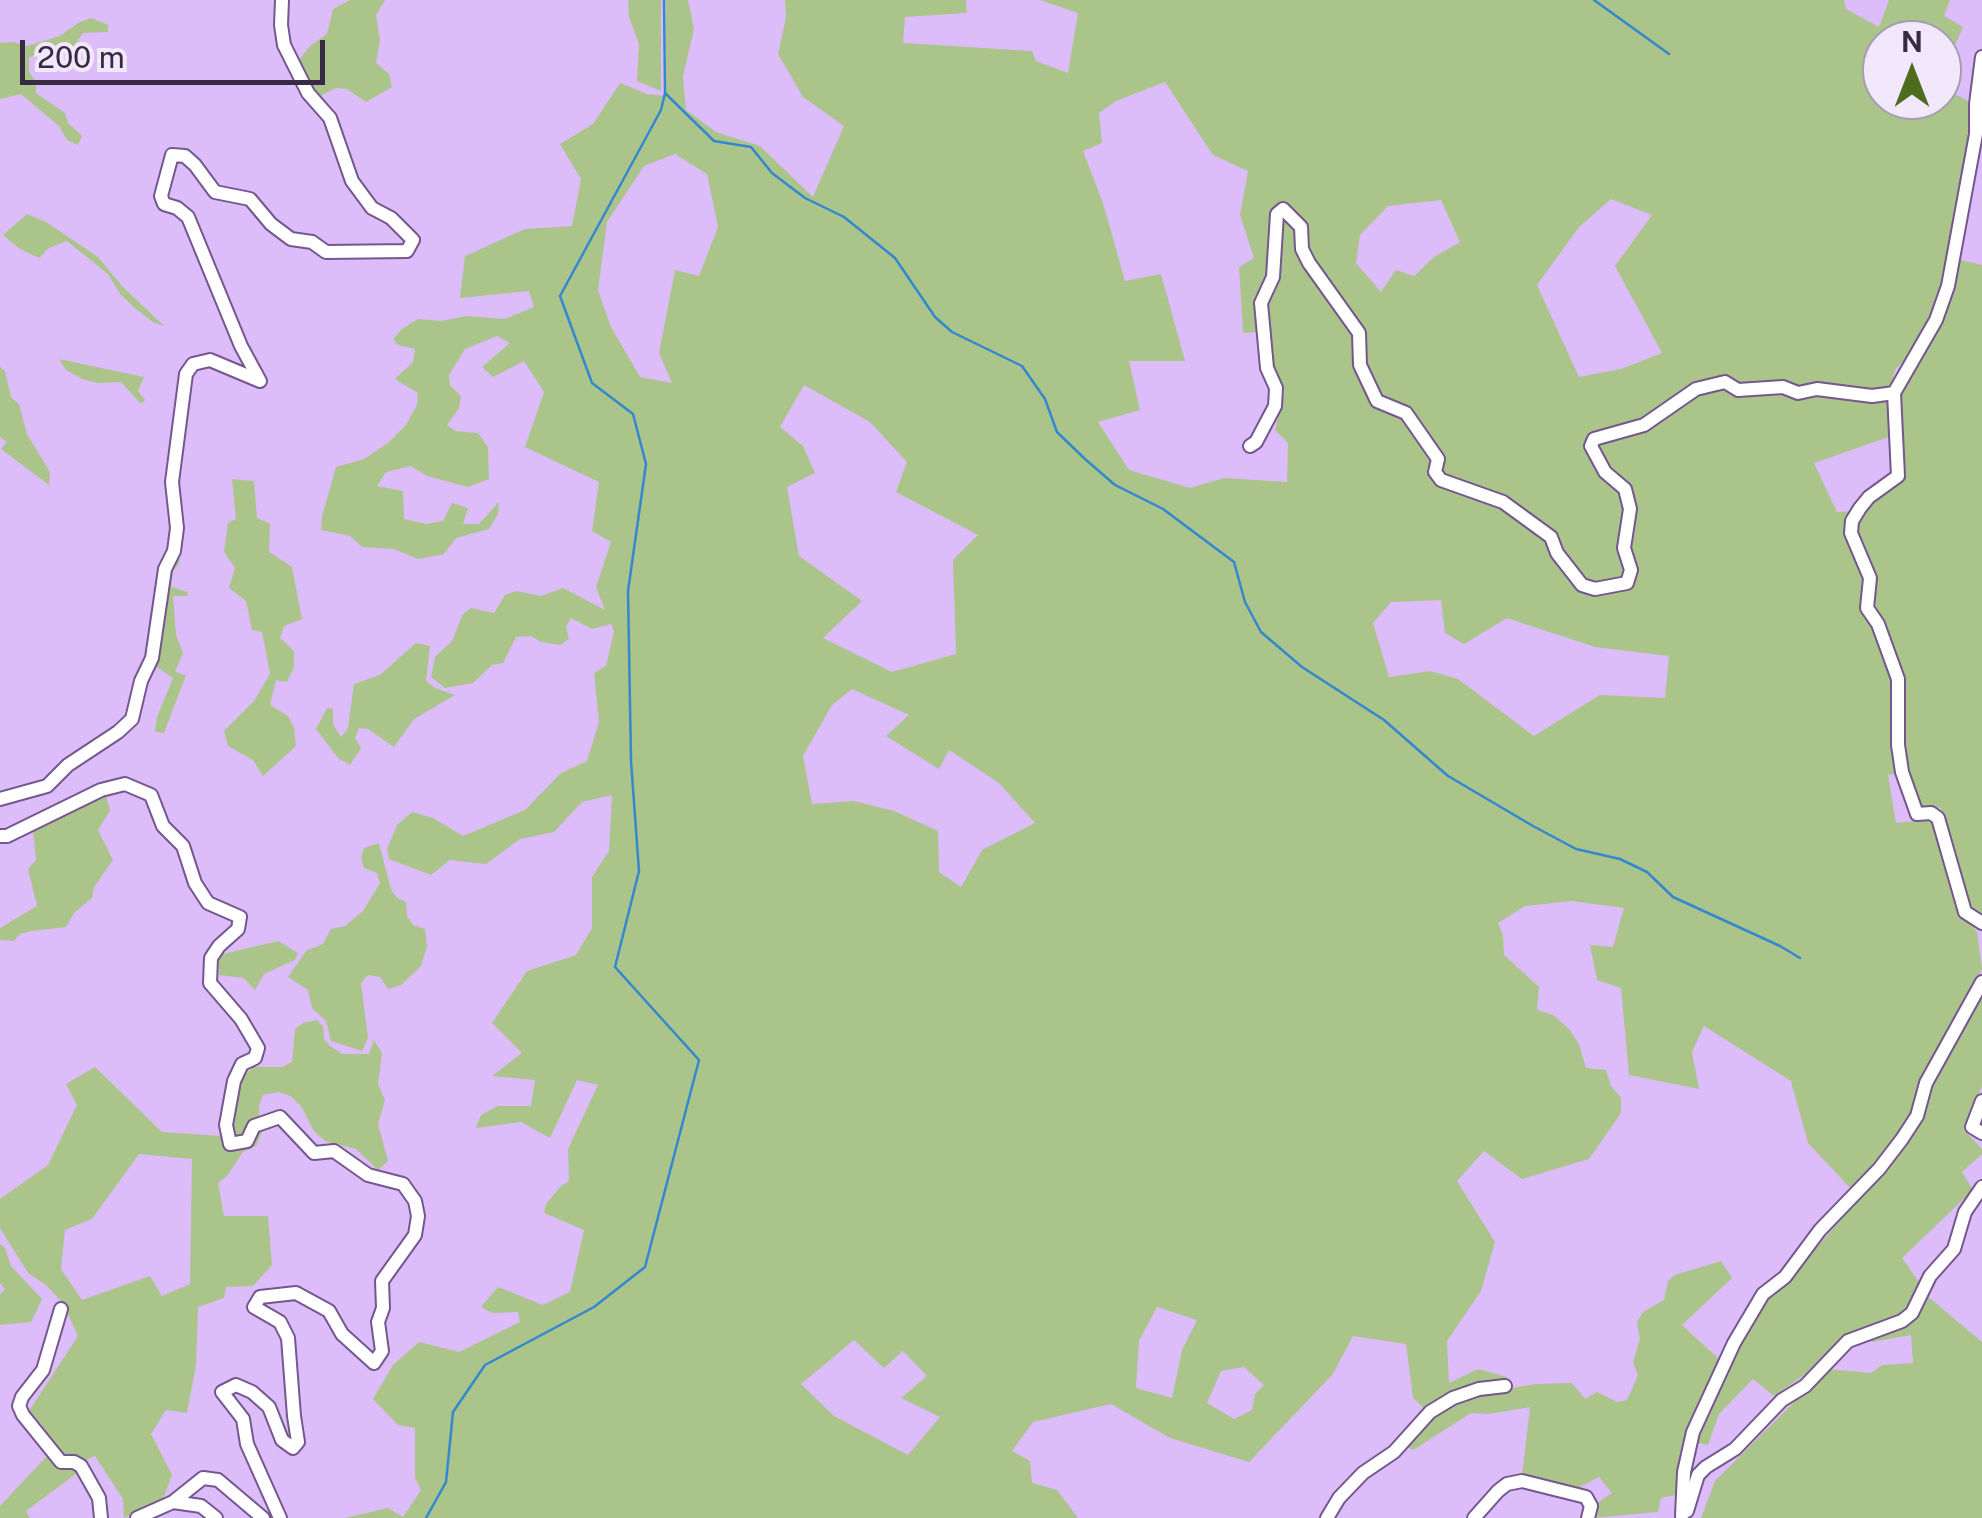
<!DOCTYPE html>
<style>
body{margin:0}
#map{position:relative;width:1982px;height:1518px;overflow:hidden;background:#dcbdfa;font-family:"Public Sans",sans-serif}
canvas{display:block}
.north{position:absolute;left:1862px;top:20px;width:100px;height:100px;box-sizing:border-box;background:#f2e8fb;border:2px solid #a79cb1;border-radius:50%;rotate:0deg;font-size:28px;font-weight:700;line-height:40px;text-align:center;color:#372b43}
.north::after{content:'';display:block;margin:auto;width:35px;height:45px;background:#4f6b1f;clip-path:polygon(50% 0,100% 100%,50% 72%,0 100%)}
.scale{position:absolute;left:20px;top:40px;width:305px;height:45px;box-sizing:border-box;border:5px solid #372b43;border-top:0;padding-left:12px;font-size:30px;line-height:35px;white-space:nowrap;color:#372b43;-webkit-text-stroke:8px #f2e8fb;paint-order:stroke}
</style>
<div id="map">
<canvas width="1982" height="1518"></canvas>
<div class="north">N</div>
<div class="scale">200 m</div>
</div>
<script>
const g = document.querySelector('canvas').getContext('2d');
g.lineJoin = 'round';
function paint(path, color) { g.fillStyle = color; g.fill(path, 'evenodd'); }
const shape = rows => new Path2D(rows.map(r => 'M' + r).join(''));
function stroke(path, color, width, dash) { g.strokeStyle = color; g.lineWidth = width; g.lineCap = dash ? 'butt' : 'round'; g.setLineDash(dash || []); g.stroke(path); }
paint(shape([
 [350,0,385,0,376,15,380,40,376,63,389,74,392,87,366,102,347,89,336,88,316,98,298,61,310,46,327,34,333,9],
 [628,0,661,0,661,91,637,81,639,44,629,17],
 [666,0,688,0,694,29,683,76,686,110,716,132,760,146,813,197,844,126,803,97,778,54,786,17,785,0,966,0,967,13,905,17,903,43,1032,51,1036,61,1068,73,1078,13,1040,0,1844,0,1846,9,1879,27,1889,0,1950,0,1944,16,1963,27,1942,75,1942,40,1882,40,1882,100,1942,100,1942,87,1968,101,1970,131,1948,263,1919,344,1895,370,1890,387,1872,391,1816,384,1795,390,1782,381,1739,386,1727,378,1710,381,1672,398,1642,419,1588,438,1587,449,1605,478,1624,496,1626,508,1621,539,1626,562,1625,578,1609,583,1595,584,1584,579,1553,533,1519,512,1505,497,1465,483,1447,481,1440,472,1444,455,1431,443,1409,410,1380,397,1365,364,1361,331,1310,261,1304,246,1304,223,1282,206,1272,213,1266,275,1257,304,1260,332,1243,333,1239,267,1254,258,1240,215,1248,171,1213,155,1165,82,1116,101,1099,113,1102,143,1083,151,1103,203,1125,281,1161,274,1185,361,1129,361,1140,410,1098,422,1129,470,1190,488,1224,478,1287,482,1288,443,1275,430,1285,391,1274,372,1264,302,1277,277,1279,216,1283,213,1299,228,1299,252,1307,265,1324,294,1357,335,1357,366,1375,404,1405,416,1435,461,1432,473,1441,485,1503,505,1516,519,1549,541,1557,557,1582,587,1597,592,1630,585,1634,570,1627,547,1632,496,1606,468,1595,448,1596,443,1648,428,1677,403,1715,386,1726,385,1741,394,1784,390,1800,396,1818,391,1871,399,1890,397,1892,436,1814,463,1837,512,1854,511,1848,525,1849,537,1868,577,1863,595,1864,609,1876,627,1882,652,1895,679,1894,747,1898,773,1888,775,1896,823,1933,819,1962,915,1977,932,1982,969,1923,1082,1899,1138,1853,1191,1808,1143,1791,1081,1704,1026,1692,1052,1699,1089,1629,1075,1621,988,1597,980,1590,945,1613,947,1624,908,1572,901,1525,906,1498,923,1503,935,1504,955,1539,987,1537,1010,1553,1015,1569,1029,1579,1044,1586,1068,1606,1070,1611,1086,1621,1098,1621,1113,1589,1159,1522,1179,1484,1151,1457,1181,1495,1242,1481,1291,1447,1341,1449,1383,1478,1369,1507,1377,1505,1383,1476,1386,1427,1411,1413,1398,1406,1344,1353,1336,1333,1374,1249,1462,1170,1438,1111,1404,1033,1422,1012,1451,1030,1461,1032,1483,1057,1490,1078,1518,345,1518,388,1508,403,1517,421,1490,415,1478,415,1428,398,1425,373,1399,393,1365,419,1342,459,1352,520,1322,518,1312,492,1313,481,1307,498,1287,543,1305,570,1292,584,1230,544,1213,546,1204,561,1186,569,1181,568,1149,598,1085,577,1080,550,1138,521,1122,476,1128,481,1115,498,1106,531,1106,535,1080,492,1076,522,1053,492,1023,527,971,576,955,592,928,592,877,609,851,612,795,582,802,554,832,520,839,486,864,450,860,431,875,389,859,387,849,397,825,412,812,433,818,463,836,525,810,561,773,587,761,599,722,594,673,606,666,614,631,611,624,592,629,571,618,566,627,569,639,560,645,541,642,531,636,516,637,503,663,492,665,473,683,445,688,431,677,435,657,452,641,463,614,471,608,494,613,505,595,516,591,541,596,563,588,605,610,596,587,611,542,592,531,599,482,525,447,544,392,524,361,493,377,482,367,510,343,497,336,465,349,449,375,450,385,461,396,459,408,447,425,455,431,478,433,488,447,489,479,468,487,427,476,411,466,386,472,377,486,403,491,404,519,426,524,443,521,452,503,468,508,463,524,479,524,499,502,498,514,489,529,456,538,444,554,418,559,394,549,362,547,350,536,321,530,322,516,336,467,364,459,388,443,406,425,417,405,418,393,395,379,413,362,415,349,398,345,393,339,402,329,418,319,441,321,467,316,505,319,534,307,529,291,460,298,465,256,525,229,572,226,581,179,560,144,593,124,620,83,647,94,666,96],
 [675,154,707,174,718,227,699,276,675,270,659,353,672,383,640,377,611,327,598,290,607,222,644,166],
 [1611,199,1652,215,1615,266,1662,353,1621,369,1579,377,1537,285,1579,227],
 [1441,200,1460,242,1434,257,1414,276,1396,270,1381,292,1356,263,1360,235,1388,206],
 [804,385,870,422,907,462,896,492,978,535,953,560,956,654,892,672,823,638,862,601,799,556,787,487,815,473,803,446,780,427],
 [1441,600,1445,633,1464,644,1507,618,1595,647,1669,656,1665,698,1600,695,1534,736,1458,679,1430,671,1389,677,1373,623,1391,602],
 [852,689,909,715,886,736,939,769,949,750,999,783,1035,823,982,850,961,887,939,872,938,831,894,811,854,801,812,804,803,756,832,705],
 [1157,1307,1197,1320,1182,1350,1172,1398,1136,1388,1139,1341],
 [854,1340,884,1368,903,1351,927,1376,901,1398,940,1417,908,1455,834,1416,801,1384],
 [1244,1367,1264,1385,1255,1394,1252,1410,1234,1419,1207,1403,1221,1371],
 [91,18,108,25,108,32,83,33,71,50,56,47,29,57,29,72,36,82,36,93,65,113,68,123,82,136,78,145,67,140,59,126,21,94,0,99,0,43,14,42,27,46,60,36,78,23],
 [27,214,46,222,98,257,122,286,164,326,153,322,135,308,120,294,108,274,67,241,49,248,39,258,20,249,3,235],
 [1957,259,1982,265,1982,918,1969,909,1941,808,1920,811,1904,769,1902,678,1869,605,1857,545,1857,521,1862,509,1901,477,1896,392,1924,352],
 [59,359,144,377,138,391,145,400,141,404,121,382,98,383,82,379,66,370],
 [0,367,5,371,11,397,19,404,27,434,50,472,49,485,1,449,7,442,0,437],
 [232,479,254,481,257,518,270,524,269,552,292,567,302,619,284,626,280,638,294,651,294,667,287,682,276,680,270,705,288,716,294,728,296,746,263,776,253,760,228,746,224,731,254,701,270,674,262,632,252,630,246,601,229,588,235,568,224,552,228,523,236,519],
 [181,532,179,564,173,571,171,587,188,592,187,596,173,596,176,635,183,653,175,672,186,675,164,733,155,732,157,717,173,678,154,665,160,650,167,574],
 [416,643,430,646,426,681,435,688,455,695,414,719,394,747,368,729,359,728,355,738,361,748,350,765,338,758,316,729,327,708,333,709,333,724,341,737,348,728,354,684,380,675],
 [106,795,110,811,98,830,113,860,94,887,92,898,74,913,66,927,31,931,20,934,14,941,0,940,0,928,37,906,28,869,36,860,33,830],
 [379,843,391,889,396,897,406,902,407,916,413,925,425,929,427,947,421,966,401,985,388,989,380,977,368,975,361,983,368,1038,362,1051,331,1041,326,1021,312,1008,308,990,288,977,306,951,323,944,331,929,345,926,363,911,380,883,377,873,364,868,361,858,364,848],
 [278,941,298,953,295,960,264,974,255,990,244,978,219,975,219,955],
 [1982,990,1982,1086,1963,1129,1982,1149,1982,1154,1962,1172,1973,1190,1902,1258,1921,1285,1908,1309,1895,1318,1853,1332,1818,1365,1774,1396,1753,1379,1719,1414,1708,1445,1693,1442,1764,1295,1790,1279,1883,1170],
 [317,1020,323,1026,324,1039,330,1046,342,1054,369,1054,374,1040,382,1053,378,1084,385,1100,378,1124,388,1161,378,1170,356,1149,325,1141,314,1131,301,1106,290,1096,278,1092,263,1095,259,1105,259,1121,245,1139,233,1138,228,1124,240,1084,246,1074,253,1067,282,1067,292,1062,295,1029,303,1023],
 [95,1067,162,1132,222,1136,228,1148,264,1127,256,1146,243,1152,227,1176,218,1183,224,1216,268,1216,272,1265,253,1286,226,1287,224,1298,198,1307,196,1365,187,1413,166,1410,151,1434,172,1475,163,1499,124,1518,123,1499,95,1456,82,1462,62,1459,42,1425,29,1411,78,1336,62,1302,46,1285,28,1273,0,1228,0,1199,48,1165,77,1105,66,1084],
 [139,1154,192,1159,190,1284,162,1296,150,1276,82,1300,61,1269,65,1230,92,1219],
 [0,1244,5,1248,11,1266,42,1299,31,1322,0,1325,0,1294,5,1290,0,1283],
 [1721,1261,1732,1278,1682,1325,1719,1359,1688,1431,1675,1495,1661,1498,1658,1512,1592,1518,1597,1503,1612,1493,1599,1477,1576,1489,1522,1476,1530,1407,1489,1414,1471,1413,1413,1450,1405,1445,1435,1414,1456,1401,1479,1394,1535,1384,1572,1383,1585,1399,1597,1392,1617,1402,1627,1400,1638,1375,1633,1362,1640,1339,1637,1322,1643,1312,1664,1300,1668,1281,1675,1275],
 [1926,1295,1982,1342,1982,1518,1701,1518,1715,1481,1827,1369,1871,1373,1882,1365,1913,1363,1911,1335,1872,1342,1869,1336,1889,1331],
 [48,1455,74,1467,77,1473,26,1511,30,1518,0,1518,0,1506]
]), '#aac48a');
stroke(shape([
 [1594,0,1669,54],
 [666,94,714,141,751,147,772,173,805,198,844,217,895,258,935,317,952,332,1022,366,1045,399,1057,432,1085,459,1115,485,1163,509,1234,562,1245,602,1261,632,1302,667,1384,720,1448,776,1533,826,1576,849,1620,859,1647,872,1673,897,1780,946,1800,958],
 [426,1518,446,1482,453,1412,485,1365,594,1307,645,1267,699,1060,615,967,639,871,631,761,628,591,646,464,633,414,592,383,560,296,661,110,665,93,664,0]
]), '#3488cf', 2.5);
const minor = shape([
 [1982,57,1976,104,1976,134,1948,286,1936,320,1894,393,1898,476,1869,497,1860,508,1852,521,1851,533,1870,578,1867,608,1878,624,1898,679,1898,745,1902,772,1917,814,1931,813,1938,818,1965,912,1982,923],
 [1250,446,1256,442,1275,406,1276,388,1267,368,1261,303,1273,277,1277,214,1283,209,1301,227,1302,249,1309,263,1359,333,1360,365,1377,401,1406,413,1438,459,1435,472,1441,480,1503,502,1551,537,1557,553,1582,585,1595,589,1627,583,1631,570,1624,548,1630,509,1625,489,1605,472,1591,446,1594,439,1644,425,1696,389,1725,382,1738,390,1783,387,1798,393,1817,389,1872,396,1894,393],
 [0,799,47,786,68,765,118,732,132,719,141,681,152,658,165,569,174,551,177,528,172,482,186,374,193,364,210,360,260,381,241,346,188,217,177,208,164,204,161,196,172,155,185,156,195,165,215,192,250,199,271,224,291,239,312,242,326,252,407,251,413,240,391,218,372,208,352,181,330,118,308,93,284,45,281,25,282,0],
 [0,836,7,836,101,790,125,784,151,795,163,826,183,846,195,883,208,903,240,917,238,929,219,946,211,958,210,983,241,1019,258,1048,255,1058,242,1064,234,1081,226,1125,230,1144,247,1141,254,1126,280,1117,314,1153,334,1151,368,1175,403,1184,415,1201,418,1216,415,1235,382,1281,383,1308,378,1322,382,1351,374,1363,342,1334,329,1311,296,1293,260,1297,254,1307,280,1322,288,1338,294,1416,298,1442,293,1448,282,1440,269,1407,252,1392,236,1385,222,1392,243,1419,247,1444,280,1518],
 [1982,1101,1972,1127,1982,1133],
 [61,1309,43,1370,22,1397,19,1406,23,1415,61,1462,74,1462,81,1466,99,1498,101,1518],
 [1687,1511,1698,1475,1706,1467,1735,1449,1782,1400,1805,1386,1848,1341,1902,1321,1912,1313,1930,1276,1954,1249,1965,1212,1982,1187],
 [1682,1516,1684,1472,1693,1432,1734,1343,1763,1294,1785,1277,1820,1230,1879,1169,1902,1139,1917,1116,1926,1083,1982,982],
 [137,1518,173,1502],
 [216,1518,201,1506,173,1502,203,1478,218,1480,263,1518],
 [1327,1518,1339,1498,1363,1473,1394,1452,1430,1412,1453,1398,1479,1389,1505,1386],
 [1474,1518,1498,1491,1507,1484,1522,1481,1586,1497,1591,1506,1588,1518]
]);
stroke(minor, '#73578d', 16);
stroke(minor, '#fff', 12);
</script>
